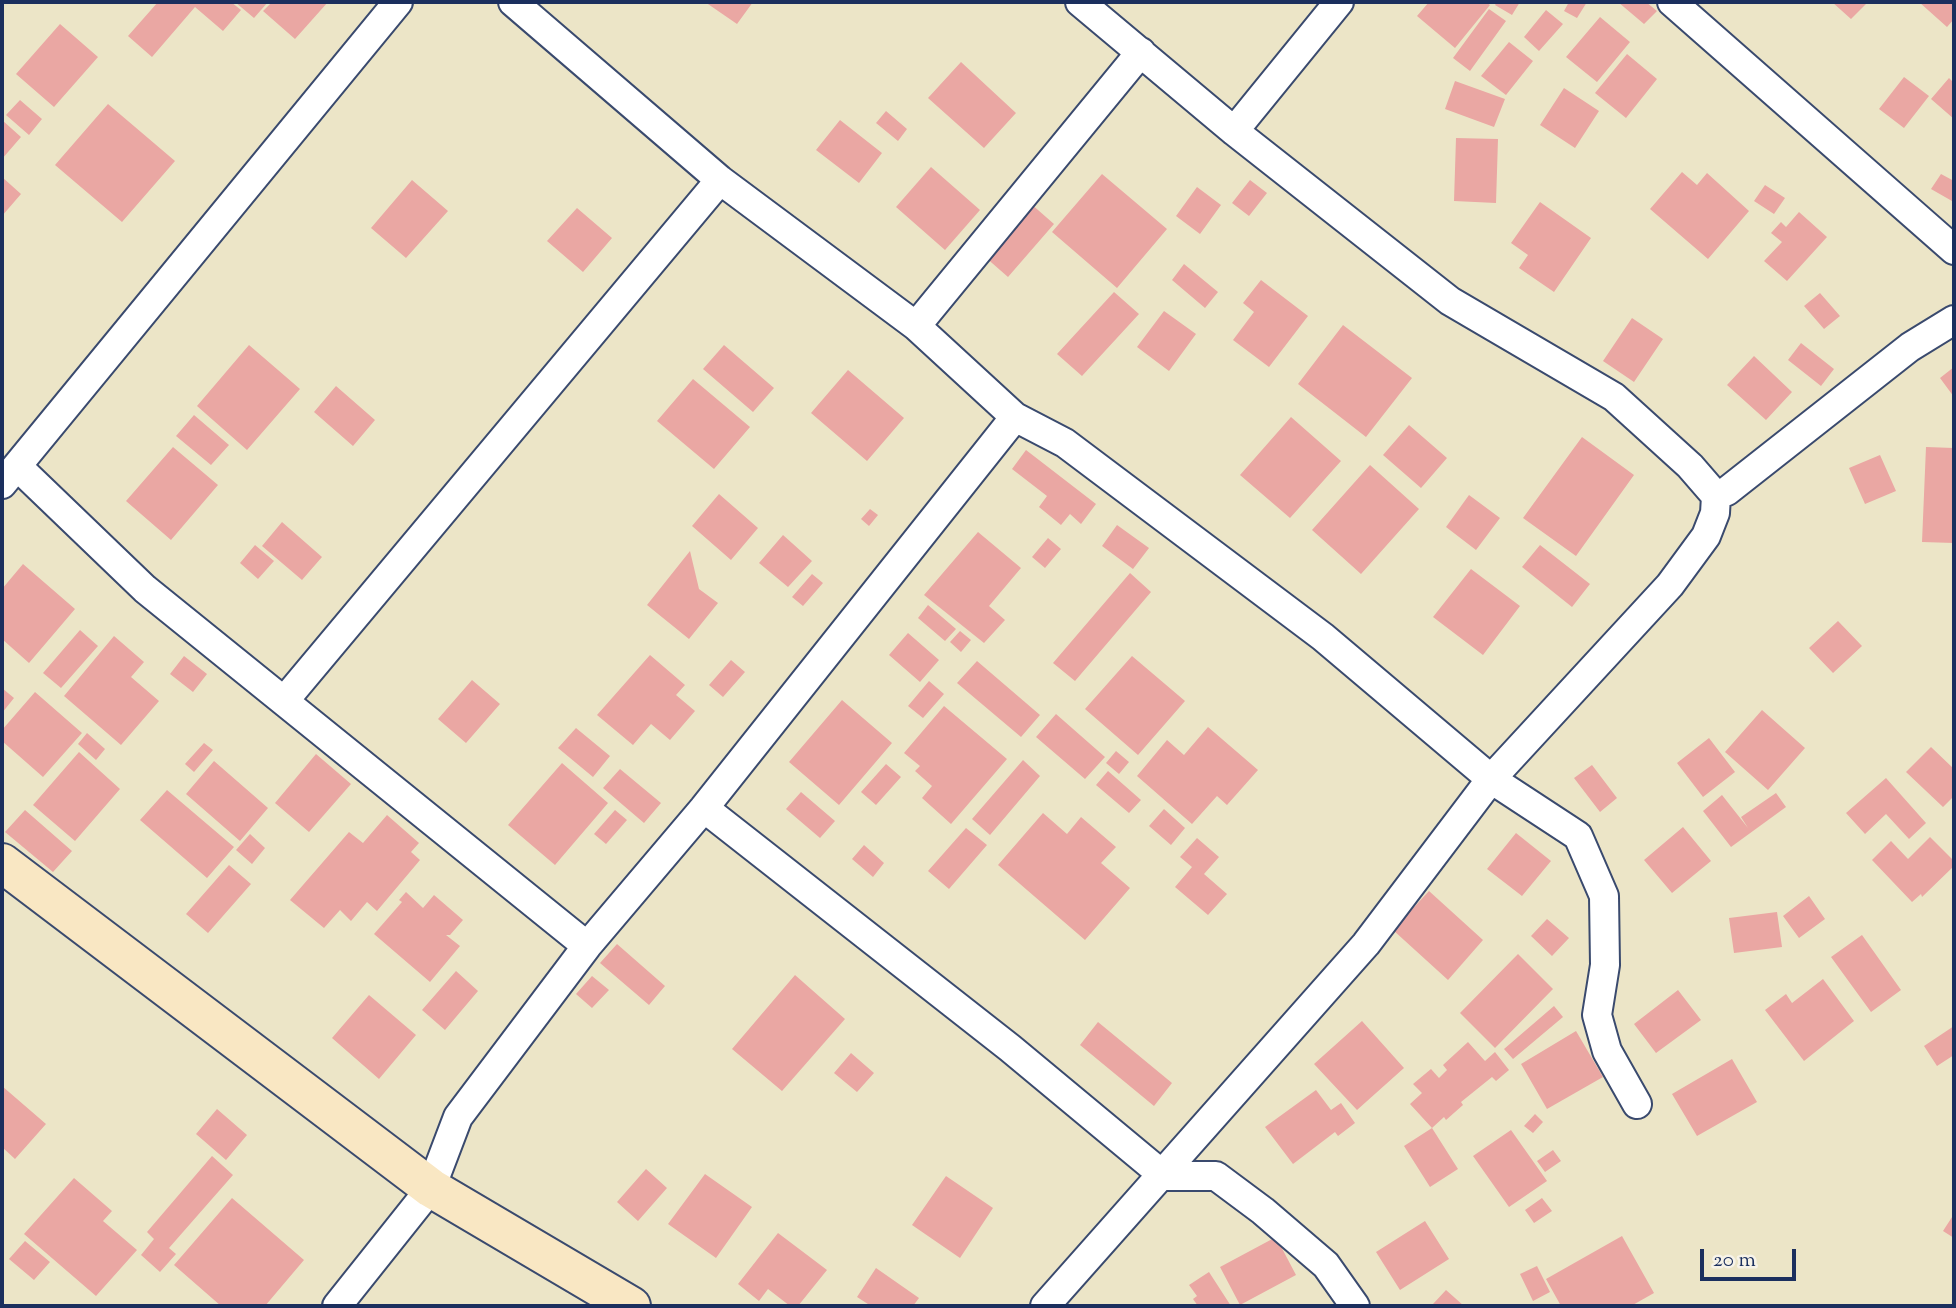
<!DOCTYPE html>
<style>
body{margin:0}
#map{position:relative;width:1956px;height:1308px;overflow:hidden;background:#ece5c7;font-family:"Sorts Mill Goudy",serif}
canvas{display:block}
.frame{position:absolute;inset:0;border:4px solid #1b2f5e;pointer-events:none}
.scale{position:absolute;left:1700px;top:1249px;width:96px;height:32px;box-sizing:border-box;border:4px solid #1b2f5e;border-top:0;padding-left:9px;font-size:21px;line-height:24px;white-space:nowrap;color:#1b2f5e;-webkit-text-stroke:5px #f7f3e8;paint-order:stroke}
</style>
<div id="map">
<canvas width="1956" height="1308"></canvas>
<div class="frame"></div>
<div class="scale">20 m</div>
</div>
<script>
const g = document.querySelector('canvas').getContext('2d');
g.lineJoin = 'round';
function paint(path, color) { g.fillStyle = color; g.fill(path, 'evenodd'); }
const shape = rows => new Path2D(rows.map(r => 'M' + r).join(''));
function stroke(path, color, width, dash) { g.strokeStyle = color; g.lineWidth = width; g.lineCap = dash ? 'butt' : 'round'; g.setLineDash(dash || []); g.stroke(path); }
paint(shape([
 [158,2,231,2,241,10,223,31,195,7,152,57,128,36],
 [235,2,268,2,254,18],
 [272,2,328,2,295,39,263,11],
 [705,2,753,2,737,24],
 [1429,2,1486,2,1490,5,1455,48,1417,16],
 [1497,2,1520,2,1512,15,1495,5],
 [1569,2,1587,2,1577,18,1564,11],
 [1618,2,1646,2,1657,11,1644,24],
 [1832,2,1868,2,1851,19],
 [1919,2,1954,2,1954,19,1947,27],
 [1489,9,1506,21,1470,71,1453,58],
 [1546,10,1563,24,1539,51,1524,37],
 [1600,17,1630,42,1597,82,1566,57],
 [60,24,98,57,54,107,16,74],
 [1509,42,1533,61,1506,95,1481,76],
 [1627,54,1657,79,1626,118,1595,93],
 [961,62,1016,113,984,148,928,98],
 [1904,77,1929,96,1904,128,1879,109],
 [1949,78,1954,83,1954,119,1931,99],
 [1455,81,1505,99,1494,127,1445,109],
 [1564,88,1599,111,1575,148,1540,125],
 [20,100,42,119,29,135,6,115],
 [108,104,175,161,122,222,55,165],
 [886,111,907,129,898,141,876,123],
 [2,120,21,137,2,159],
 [840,120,882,153,859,183,816,150],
 [1456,138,1498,139,1496,203,1454,201],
 [931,167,980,210,945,250,896,207],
 [1682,172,1697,185,1707,173,1749,211,1708,259,1650,209],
 [1102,174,1167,229,1117,288,1052,232],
 [1941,174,1954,181,1952,201,1931,189],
 [2,177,21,194,2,216],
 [412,180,448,211,406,258,371,228],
 [1250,180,1267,193,1249,216,1232,203],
 [1765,185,1785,198,1774,214,1754,201],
 [1197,187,1221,205,1200,234,1176,216],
 [1540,202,1591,238,1554,292,1519,268,1528,255,1511,243],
 [1030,203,1054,224,1008,277,984,256],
 [577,208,612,238,583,272,547,241],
 [1799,212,1827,237,1787,281,1764,261,1782,242,1771,233,1781,222,1786,227],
 [1184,264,1218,292,1205,308,1172,280],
 [1261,280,1308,316,1269,367,1233,340,1254,312,1243,303],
 [1114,292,1139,314,1082,376,1057,354],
 [1820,293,1840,316,1824,329,1804,306],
 [1164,311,1196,334,1169,371,1137,347],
 [1632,318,1663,339,1634,382,1603,361],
 [1343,325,1412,378,1366,437,1298,384],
 [1801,343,1834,369,1821,386,1788,360],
 [249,345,300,389,247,450,197,406],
 [724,345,774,388,753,412,703,369],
 [1754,356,1792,392,1766,420,1727,385],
 [1954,367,1954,397,1940,378],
 [848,370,904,418,867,461,811,413],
 [693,379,750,427,714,469,657,421],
 [336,386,375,420,353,446,314,412],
 [194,415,229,445,211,465,176,436],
 [1291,417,1341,461,1290,518,1240,475],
 [1409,425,1447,458,1421,488,1383,455],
 [1582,437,1634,475,1576,556,1523,518],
 [173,447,218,485,171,540,126,501],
 [1926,447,1954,448,1954,543,1922,542],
 [1026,450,1096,504,1081,524,1070,514,1061,525,1039,507,1047,496,1012,469],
 [1880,455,1896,491,1865,504,1849,468],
 [1370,465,1419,509,1361,574,1312,530],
 [719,494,758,528,731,560,692,526],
 [1469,495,1500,518,1476,550,1446,527],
 [870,509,878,515,869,526,861,519],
 [282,522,322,557,302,580,262,546],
 [1117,525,1149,548,1133,569,1102,546],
 [978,532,1021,568,989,606,1005,620,984,643,924,595],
 [783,535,812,561,788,587,759,563],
 [1048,538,1061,549,1045,568,1032,557],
 [255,545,274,561,258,579,240,563],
 [1540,545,1590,584,1572,607,1522,567],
 [690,551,699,589,718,603,689,639,647,605],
 [23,564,75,609,29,663,2,639,2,589],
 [1471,569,1520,606,1483,655,1433,617],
 [1130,573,1151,592,1075,681,1053,663],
 [812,574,823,583,803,606,792,597],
 [928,605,956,629,945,641,918,618],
 [1838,621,1862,646,1833,673,1809,648],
 [80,630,98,646,61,688,43,673],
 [960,631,971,640,961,652,950,642],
 [908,633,939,660,920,682,889,655],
 [114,636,144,662,131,677,159,701,121,745,64,696],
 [650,655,685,685,676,695,695,711,670,740,651,724,633,745,597,715],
 [184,656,207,674,193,692,170,674],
 [1132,656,1185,701,1138,755,1085,709],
 [731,660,745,672,723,697,709,685],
 [977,661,1040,715,1021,737,957,683],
 [472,680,500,704,466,743,438,719],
 [929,681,944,694,923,718,908,706],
 [2,688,14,698,2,713],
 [35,692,82,733,43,777,2,741,2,730],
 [842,700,892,743,839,805,789,762],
 [944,706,1007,759,951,824,922,798,932,786,915,771,920,766,904,753],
 [1762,710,1805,748,1768,790,1725,752],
 [1056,714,1105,757,1085,779,1036,737],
 [1208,727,1258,770,1227,805,1217,796,1192,824,1137,776,1167,740,1184,755],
 [576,728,610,756,593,777,558,748],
 [87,733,105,749,96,760,78,744],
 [1709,738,1735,772,1703,797,1677,763],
 [204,743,213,750,194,772,185,764],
 [1931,747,1954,769,1954,796,1943,807,1906,772],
 [1116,751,1129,762,1119,774,1106,763],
 [79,752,120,789,75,841,33,805],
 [316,754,351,784,309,832,275,803],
 [1023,760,1040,776,990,835,972,819],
 [214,761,268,808,240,841,186,794],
 [562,763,608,803,555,865,508,825],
 [886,764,901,777,876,805,861,792],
 [1592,765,1617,798,1600,812,1574,778],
 [620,769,661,803,644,823,603,788],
 [1108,771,1141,800,1129,813,1096,785],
 [1886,778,1926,823,1909,839,1886,814,1865,834,1846,813],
 [167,790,234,847,207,878,140,820],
 [801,792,835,821,820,838,786,809],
 [1776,793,1786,807,1731,847,1703,811,1722,795,1748,828,1741,817],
 [1164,809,1185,828,1171,845,1149,826],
 [25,810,72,851,53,872,5,832],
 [615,810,627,820,606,844,594,834],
 [1043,813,1067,834,1081,817,1116,847,1101,863,1130,888,1085,940,998,865],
 [387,815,419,843,411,852,420,860,377,911,367,902,351,921,340,910,324,928,290,900,349,832,363,843],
 [1683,827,1711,861,1672,893,1644,860],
 [966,828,987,845,949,889,928,871],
 [1516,833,1551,861,1522,896,1487,869],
 [250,834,265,848,252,864,236,850],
 [1930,837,1954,861,1954,866,1922,897,1921,894,1912,902,1872,860,1891,841,1908,859],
 [1197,838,1219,857,1204,874,1227,894,1208,915,1175,887,1192,867,1180,857],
 [864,845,884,863,873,877,852,859],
 [229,865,251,884,208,933,186,914],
 [1429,891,1483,940,1448,980,1393,930],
 [406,892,423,908,434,895,463,920,450,935,446,935,460,946,430,982,374,934,402,902,399,900],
 [1809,896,1825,919,1799,938,1783,916],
 [1777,912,1782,947,1734,953,1729,918],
 [1547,919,1569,938,1552,956,1531,936],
 [1862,935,1901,990,1871,1012,1831,957],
 [617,944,665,986,649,1005,600,963],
 [1518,954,1553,989,1495,1048,1460,1013],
 [456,971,478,991,445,1030,422,1010],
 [795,975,845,1019,782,1091,732,1049],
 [592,976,609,990,592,1008,576,994],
 [1823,979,1854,1021,1804,1061,1765,1010,1786,994,1792,1003],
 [1678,990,1701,1020,1656,1053,1634,1024],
 [369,995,416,1035,379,1079,332,1038],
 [1554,1006,1563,1017,1513,1059,1504,1049],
 [1362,1021,1404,1068,1357,1110,1314,1064],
 [1098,1022,1172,1083,1154,1106,1080,1045],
 [1954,1026,1954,1055,1937,1066,1924,1046],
 [1576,1031,1603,1077,1547,1109,1521,1064],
 [1468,1042,1485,1061,1495,1052,1509,1070,1496,1081,1492,1077,1461,1102,1463,1105,1446,1120,1444,1117,1432,1128,1458,1169,1430,1187,1404,1146,1432,1128,1410,1104,1422,1093,1413,1084,1431,1069,1439,1078,1447,1070,1443,1065],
 [851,1053,874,1073,857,1092,834,1073],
 [1732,1059,1757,1102,1697,1136,1672,1094],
 [2,1086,46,1124,15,1159,2,1147],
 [1316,1090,1331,1110,1341,1103,1355,1123,1338,1136,1335,1132,1293,1164,1265,1127],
 [217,1109,247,1135,226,1160,196,1134],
 [1535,1114,1543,1122,1533,1133,1524,1126],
 [1511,1130,1547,1181,1509,1207,1473,1156],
 [1553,1150,1561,1161,1545,1172,1537,1161],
 [212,1156,233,1175,169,1248,176,1254,160,1272,141,1255,154,1239,147,1232],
 [646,1169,667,1188,638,1221,617,1202],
 [705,1174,752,1207,716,1258,668,1224],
 [946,1176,993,1208,960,1258,912,1225],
 [74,1178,112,1211,103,1221,137,1250,96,1296,24,1234],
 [232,1198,304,1260,265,1306,221,1306,174,1265],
 [1542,1198,1552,1211,1534,1223,1525,1210],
 [1954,1214,1954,1238,1943,1231],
 [1425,1221,1449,1259,1400,1290,1376,1252],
 [778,1233,827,1270,798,1306,790,1306,768,1289,759,1301,738,1284],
 [1622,1236,1654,1293,1631,1306,1561,1306,1546,1279],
 [1276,1237,1296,1275,1240,1305,1220,1267],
 [25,1241,50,1262,34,1280,9,1259],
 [1537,1266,1550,1292,1533,1301,1520,1274],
 [876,1268,919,1298,913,1306,871,1306,857,1297],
 [1209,1272,1231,1306,1198,1306,1193,1299,1197,1296,1189,1285],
 [1446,1290,1464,1306,1433,1304]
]), '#eaa7a3');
const street = shape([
 [513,2,720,180,916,326,1015,417,1065,443,1323,637,1491,779,1578,836,1604,896,1605,965,1597,1015,1607,1051,1637,1104],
 [1672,2,1954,250],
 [1234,131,1339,2],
 [916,326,1141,52],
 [18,467,145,589,587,946],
 [2,484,398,2],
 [1716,496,1727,491,1910,347,1954,320],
 [284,701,720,180],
 [704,808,1010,1048,1164,1176,1216,1176,1263,1211,1326,1265,1355,1306],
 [337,1306,431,1188,458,1117,587,946,704,808,1015,417],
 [1045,1306,1366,944,1491,779,1670,585,1706,536,1715,513,1716,496,1690,466,1614,397,1450,301,1234,131,1080,2]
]);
const secondary = shape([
 [2,863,431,1188,631,1306]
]);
stroke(street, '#3a4a6e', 32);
stroke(secondary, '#3a4a6e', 42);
stroke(street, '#fff', 28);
stroke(secondary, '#f9e7c3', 38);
</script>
